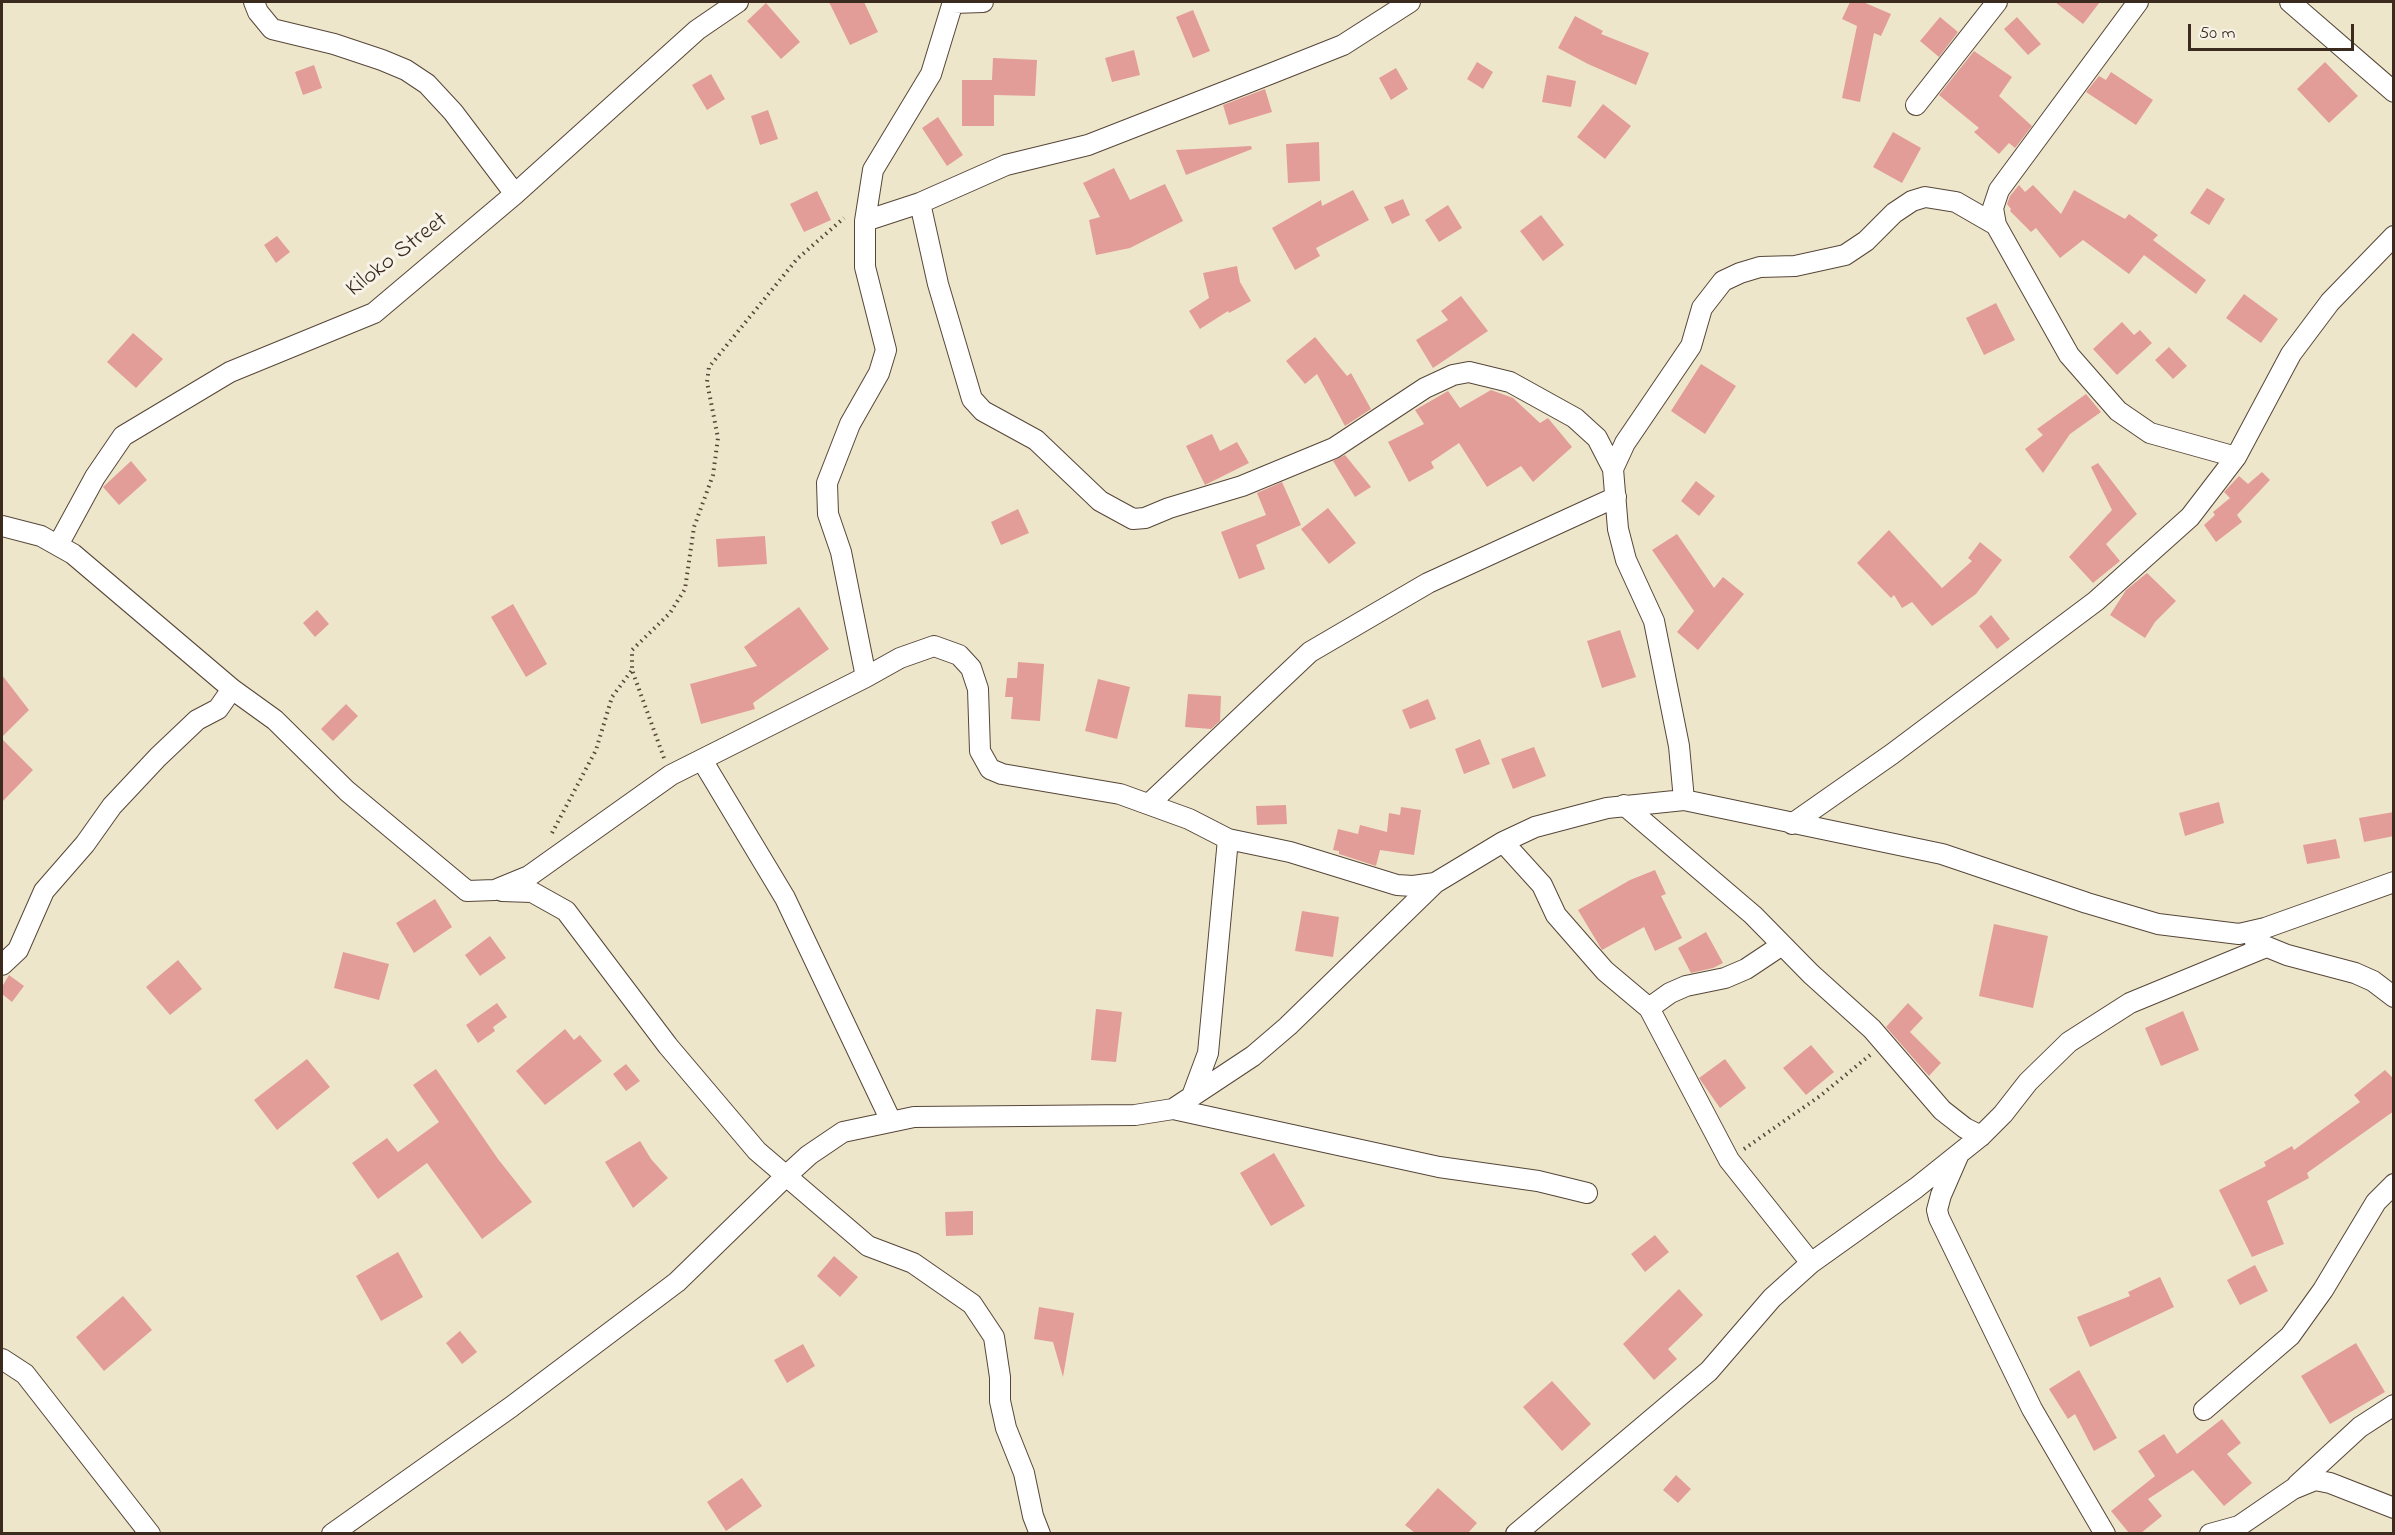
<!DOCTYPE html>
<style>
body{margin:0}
#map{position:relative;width:2395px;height:1535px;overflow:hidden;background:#eee6cb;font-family:"Indie Flower",sans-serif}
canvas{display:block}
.frame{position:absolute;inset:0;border:3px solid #3b2a1e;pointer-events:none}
.scale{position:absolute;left:2188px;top:24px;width:166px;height:27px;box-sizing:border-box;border:3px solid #3b2a1e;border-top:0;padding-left:8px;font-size:18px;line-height:21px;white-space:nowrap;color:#3b2a1e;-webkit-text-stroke:4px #f7f3e8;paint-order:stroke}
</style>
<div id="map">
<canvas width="2395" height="1535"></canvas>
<div class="frame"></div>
<div class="scale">50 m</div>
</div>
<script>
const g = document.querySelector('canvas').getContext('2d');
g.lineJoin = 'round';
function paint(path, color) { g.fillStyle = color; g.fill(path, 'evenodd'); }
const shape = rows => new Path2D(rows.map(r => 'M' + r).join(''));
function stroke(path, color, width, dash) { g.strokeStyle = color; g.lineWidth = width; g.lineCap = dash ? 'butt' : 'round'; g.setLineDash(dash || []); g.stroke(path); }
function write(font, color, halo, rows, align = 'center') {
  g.font = font + ' "Indie Flower",sans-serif'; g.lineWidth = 6; g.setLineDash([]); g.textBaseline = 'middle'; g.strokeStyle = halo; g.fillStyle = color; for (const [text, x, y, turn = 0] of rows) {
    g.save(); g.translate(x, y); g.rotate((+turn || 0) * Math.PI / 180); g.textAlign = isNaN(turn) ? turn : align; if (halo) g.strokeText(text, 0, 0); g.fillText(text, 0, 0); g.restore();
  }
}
paint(shape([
 [829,2,864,2,878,32,850,45],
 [1850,2,1863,2,1891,14,1881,36,1874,33,1860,102,1842,98,1857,26,1842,19],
 [2055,2,2100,2,2083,24],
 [766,3,800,42,781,59,747,21],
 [1193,10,1210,51,1193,58,1176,17],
 [1575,16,1603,31,1601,34,1649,53,1636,85,1588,64,1558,48],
 [1940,17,1958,32,1939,57,1920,41],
 [2017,17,2041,44,2028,55,2004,29],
 [1134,50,1140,75,1112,82,1105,58],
 [1974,51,2012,77,1999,96,2032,126,2015,148,2009,143,1999,154,1974,132,1979,128,1939,95],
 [993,58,1037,60,1035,96,994,95,994,126,962,126,962,80,992,80],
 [1477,62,1493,72,1483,89,1467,79],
 [2325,62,2358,96,2329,123,2297,89],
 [314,65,322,88,303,95,295,72],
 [1396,68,1408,89,1391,100,1379,78],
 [2111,72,2153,100,2136,125,2086,92,2099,76,2106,80],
 [711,74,725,99,707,110,692,85],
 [1547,75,1576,81,1571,107,1542,102],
 [1265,89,1272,112,1229,125,1223,105],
 [1603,104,1631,126,1605,159,1577,137],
 [768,110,778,139,760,145,751,116],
 [938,117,963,155,947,166,922,128],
 [1893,132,1921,148,1902,183,1873,167],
 [1319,142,1320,181,1288,183,1286,144],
 [1251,146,1252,149,1186,175,1176,150],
 [1114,168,1130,200,1165,184,1183,221,1130,248,1096,255,1089,220,1100,217,1083,183],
 [2019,185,2025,192,2033,185,2061,214,2074,190,2125,219,2129,214,2158,235,2153,240,2206,280,2196,294,2144,255,2129,274,2083,240,2060,258,2036,228,2031,232,2010,211,2011,209,2007,204,2010,196],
 [2207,188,2225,199,2209,225,2190,213],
 [1353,190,1369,220,1316,248,1320,256,1295,270,1272,228,1321,200,1322,206],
 [817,191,831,220,804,232,790,204],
 [1403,199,1410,215,1392,224,1384,207],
 [1448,205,1462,228,1439,242,1425,220],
 [1541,215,1564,245,1543,261,1520,231],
 [277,236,290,252,276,263,264,245],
 [1237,266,1240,282,1251,301,1229,313,1228,311,1200,329,1189,311,1209,298,1203,273],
 [2244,294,2278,319,2261,343,2226,318],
 [1461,296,1488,331,1433,368,1416,340,1448,320,1441,311],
 [1996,303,2015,340,1984,355,1966,318],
 [2122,322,2134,335,2140,330,2152,343,2117,375,2093,349],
 [133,333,163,359,136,388,107,362],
 [1315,337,1347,376,1351,373,1371,409,1345,426,1317,374,1305,384,1286,361],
 [2169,347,2187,366,2173,379,2155,360],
 [1701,364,1736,386,1705,434,1671,411],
 [1491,390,1513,398,1540,423,1548,418,1572,447,1533,482,1521,466,1487,487,1459,443,1431,462,1434,468,1409,482,1388,442,1424,424,1415,410,1448,391,1460,408],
 [2086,394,2101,412,2070,434,2043,473,2025,449,2043,435,2037,429],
 [1212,434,1220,451,1237,442,1249,463,1205,485,1186,446],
 [1345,455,1371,487,1355,497,1333,461],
 [131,461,147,480,119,505,103,487],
 [2098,463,2137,514,2106,544,2120,561,2093,583,2069,557,2112,510,2091,467],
 [2262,472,2270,480,2237,515,2242,522,2216,542,2204,525,2215,515,2213,512,2230,498,2224,492,2239,476,2248,484],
 [1696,481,1715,496,1699,516,1681,501],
 [1282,482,1301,525,1256,545,1265,569,1239,579,1221,532,1266,515,1257,493],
 [1328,508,1356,543,1329,564,1301,529],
 [1018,509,1029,533,1001,545,991,522],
 [1889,530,1942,588,1972,561,1968,558,1980,542,2002,560,1976,594,1932,626,1912,602,1902,608,1894,595,1891,598,1857,563],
 [1677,534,1714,588,1723,577,1744,594,1698,650,1677,632,1694,611,1652,550],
 [765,536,767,564,718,567,716,539],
 [2147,573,2176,601,2155,622,2145,638,2110,615,2126,590],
 [513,604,547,664,526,677,491,617],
 [799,607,829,649,753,703,755,709,701,724,690,684,757,666,744,647],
 [317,610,329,624,315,637,303,623],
 [1991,615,2010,639,1997,649,1979,626],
 [1620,630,1636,677,1602,688,1587,641],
 [1018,662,1044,664,1040,721,1011,719,1013,697,1005,697,1007,678,1017,678],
 [2,675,29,710,2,737],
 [1098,679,1130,687,1117,739,1085,731],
 [1188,694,1221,696,1220,721,1211,729,1185,727],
 [1428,699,1436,719,1410,729,1402,710],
 [346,704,358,716,333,741,321,729],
 [2,739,33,770,2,802],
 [1480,739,1490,764,1464,774,1455,749],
 [1534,747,1546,776,1513,789,1501,759],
 [2219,802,2224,823,2185,836,2179,813],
 [1286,805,1287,824,1257,825,1256,806],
 [1401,807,1421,810,1414,855,1380,850,1376,866,1339,854,1339,851,1333,850,1338,829,1358,834,1360,825,1387,832,1389,813,1400,815],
 [2394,812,2394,836,2364,842,2359,818],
 [2336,839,2340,858,2307,864,2303,845],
 [1655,870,1666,894,1661,896,1682,938,1655,951,1644,927,1602,950,1578,910,1630,880],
 [435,899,452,927,414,953,396,923],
 [1302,911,1339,917,1333,957,1295,951],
 [1994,924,2048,936,2033,1008,1979,996],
 [1706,932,1723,963,1713,968,1691,973,1678,948],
 [490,936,506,958,480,976,465,955],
 [343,952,389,964,379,1000,334,988],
 [178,960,202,989,170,1015,146,987],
 [9,975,24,986,12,1002,2,994,2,987],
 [497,1003,507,1017,493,1027,495,1031,478,1043,466,1025],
 [1908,1003,1923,1018,1910,1032,1941,1063,1929,1076,1886,1027],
 [1096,1009,1122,1012,1116,1062,1091,1060],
 [2183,1011,2199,1050,2161,1066,2145,1028],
 [565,1029,574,1040,580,1035,602,1061,545,1105,516,1071],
 [1811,1045,1834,1072,1806,1095,1783,1068],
 [307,1059,330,1087,277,1130,254,1100],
 [1725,1059,1746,1088,1720,1108,1699,1078],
 [626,1064,640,1081,626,1091,613,1074],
 [436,1069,498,1159,532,1202,482,1239,427,1163,378,1199,352,1163,387,1138,398,1152,439,1122,413,1085],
 [2385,1070,2394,1079,2394,1111,2307,1173,2309,1178,2267,1201,2284,1244,2252,1257,2219,1190,2266,1166,2264,1162,2292,1146,2294,1150,2360,1102,2354,1095],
 [640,1141,651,1159,668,1178,633,1208,605,1162],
 [1274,1153,1305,1206,1271,1226,1240,1173],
 [973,1211,973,1235,946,1236,945,1212],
 [1655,1235,1669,1252,1645,1272,1631,1254],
 [398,1252,423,1297,381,1321,356,1276],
 [834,1256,858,1277,840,1297,817,1276],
 [2255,1265,2268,1291,2240,1305,2227,1280],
 [2160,1277,2174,1307,2090,1347,2077,1317,2130,1296,2128,1292],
 [1679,1289,1703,1315,1668,1349,1677,1359,1654,1380,1623,1344],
 [123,1296,152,1330,104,1371,76,1337],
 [1039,1307,1074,1313,1063,1377,1053,1342,1034,1339],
 [460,1331,477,1352,462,1364,446,1343],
 [2356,1343,2385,1392,2330,1424,2301,1376],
 [803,1344,815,1366,787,1383,774,1360],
 [2079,1370,2117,1438,2094,1451,2075,1414,2068,1419,2049,1389],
 [1552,1381,1591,1424,1562,1451,1523,1407],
 [2222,1419,2241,1443,2227,1454,2252,1483,2224,1506,2193,1470,2148,1499,2162,1516,2141,1533,2129,1533,2111,1511,2155,1476,2138,1451,2164,1434,2177,1454],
 [1676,1475,1691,1489,1678,1503,1663,1490],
 [742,1478,762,1506,726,1531,707,1502],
 [1438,1488,1477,1523,1468,1533,1415,1533,1405,1525]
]), '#e29d98');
const street = shape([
 [254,2,258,12,272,29,334,44,382,60,406,70,427,84,453,112,515,194],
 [2138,2,1999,190,1993,208,1996,225,2069,355,2118,411,2150,433,2236,457],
 [2290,2,2394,92],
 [953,3,983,2],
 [1916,105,1997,2],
 [920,203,938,284,972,399,983,411,1036,440,1100,501,1133,519,1145,518,1169,508,1242,486,1334,448,1425,388,1453,375,1469,372,1510,382,1575,418,1597,438,1613,469],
 [865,221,920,203,1006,165,1088,145,1270,74,1343,45,1410,2],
 [2,526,41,536,73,554,232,689,275,720,347,791,467,891,495,890,529,876,671,775,866,677,900,658,934,646,959,655,971,668,978,689,980,751,990,769,1002,774,1120,794,1189,819,1228,839,1290,852,1397,885,1413,886,1435,883],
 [58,545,95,477,123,436,230,372,374,313,515,194,697,30,738,2],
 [866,677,841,552,828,514,827,483,850,424,879,373,886,350,865,267,865,221,873,170,931,74,953,2],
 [702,760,785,898,891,1121],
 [1684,800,1679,746,1654,621,1626,560,1618,529,1613,469,1625,443,1691,346,1702,308,1723,281,1740,273,1760,267,1795,266,1845,255,1866,241,1894,213,1912,201,1925,197,1956,202,1996,225],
 [1150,803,1310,652,1428,583,1616,497],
 [1624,805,1753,915,1811,974,1872,1029,1942,1110,1965,1128,1981,1136],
 [1792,824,1892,754,2096,601,2190,517,2236,457,2291,354,2330,302,2394,236],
 [1503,842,1542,885,1556,915,1605,971,1649,1008,1729,1160,1811,1263],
 [502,891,532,892,566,911,668,1046,757,1151,868,1246,913,1263,972,1304,994,1337,1000,1377,1000,1401,1006,1428,1024,1473,1033,1516,1040,1534],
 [2255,942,2287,955,2355,973,2373,981,2394,997],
 [2,965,18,950,44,891,85,844,112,806,158,757,197,720,218,709,232,689],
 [1649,1008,1670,993,1686,986,1725,978,1746,969,1782,945],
 [1192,1096,1208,1053,1228,839],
 [1173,1109,1439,1167,1538,1181,1587,1193],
 [1958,1156,1941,1195,1937,1210,1939,1218,2032,1409,2105,1534],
 [2,1359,25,1374,150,1534],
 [2204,1410,2290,1336,2323,1290,2376,1202,2394,1184],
 [2297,1485,2360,1427,2394,1405],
 [332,1534,511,1407,677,1282,787,1175,809,1155,843,1132,914,1117,1135,1115,1173,1109,1253,1056,1288,1026,1435,883,1503,842,1535,827,1607,808,1684,800,1942,854,2087,903,2158,924,2239,934,2265,928,2394,882],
 [1516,1534,1709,1371,1772,1298,1811,1263,1916,1188,1981,1136,2003,1114,2028,1082,2069,1042,2130,1003,2266,947],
 [2210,1534,2239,1526,2293,1489,2315,1480,2330,1483,2394,1508]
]);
stroke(street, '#564638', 22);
stroke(shape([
 [664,758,632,670,632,650,670,613,685,589,694,527,713,475,718,438,707,382,709,367,797,259,844,218],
 [552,833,596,750,612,697,632,670],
 [1744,1149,1820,1096,1870,1055]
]), '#564638', 4, [1.5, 4.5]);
stroke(street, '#fff', 20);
write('24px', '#3b2a1e', '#f7f3e8', [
 ["Kiloko Street",398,256,-38]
]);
</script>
